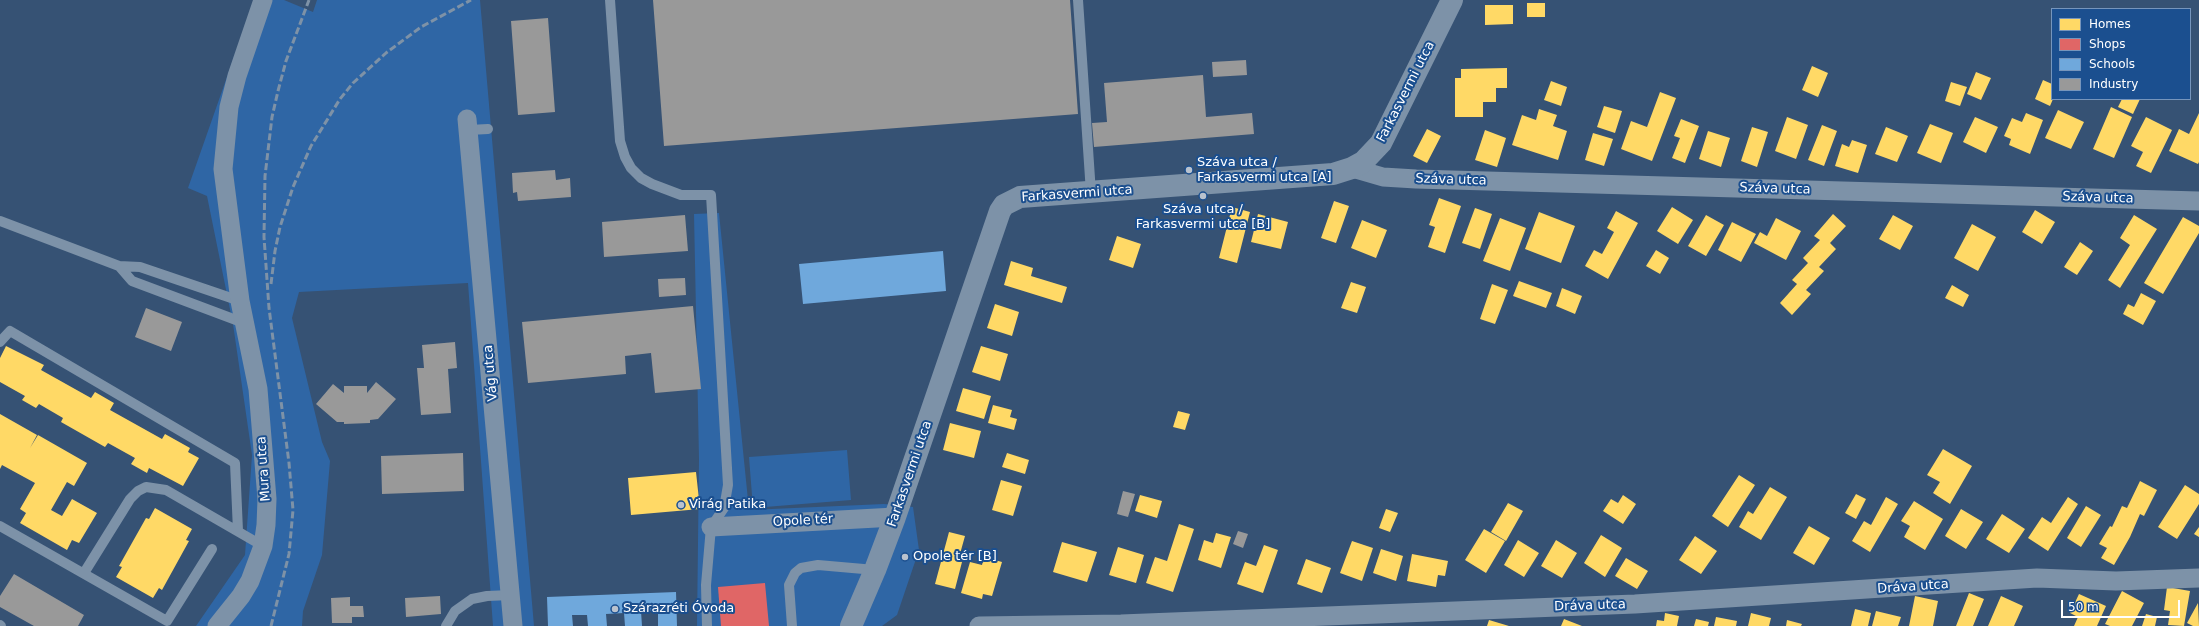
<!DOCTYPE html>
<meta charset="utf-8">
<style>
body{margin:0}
#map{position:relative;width:2199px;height:626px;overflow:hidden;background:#365274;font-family:"DejaVu Sans",sans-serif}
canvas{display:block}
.legend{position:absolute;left:2051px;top:8px;width:140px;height:92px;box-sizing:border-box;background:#1b4f8f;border:1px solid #7695bc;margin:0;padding:5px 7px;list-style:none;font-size:12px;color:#fff}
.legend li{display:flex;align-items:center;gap:8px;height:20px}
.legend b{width:20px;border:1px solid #7695bc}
.scale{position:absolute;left:2061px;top:600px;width:119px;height:18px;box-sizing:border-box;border:2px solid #fff;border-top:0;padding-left:5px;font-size:12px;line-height:14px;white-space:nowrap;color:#fff;-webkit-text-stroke:3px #1b4f8f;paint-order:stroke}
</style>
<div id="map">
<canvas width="2199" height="626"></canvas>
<ul class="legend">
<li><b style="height:11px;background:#ffd966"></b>Homes</li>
<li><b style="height:11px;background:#e06666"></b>Shops</li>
<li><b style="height:11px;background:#6fa8dc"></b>Schools</li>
<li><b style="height:11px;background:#999"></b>Industry</li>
</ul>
<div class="scale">50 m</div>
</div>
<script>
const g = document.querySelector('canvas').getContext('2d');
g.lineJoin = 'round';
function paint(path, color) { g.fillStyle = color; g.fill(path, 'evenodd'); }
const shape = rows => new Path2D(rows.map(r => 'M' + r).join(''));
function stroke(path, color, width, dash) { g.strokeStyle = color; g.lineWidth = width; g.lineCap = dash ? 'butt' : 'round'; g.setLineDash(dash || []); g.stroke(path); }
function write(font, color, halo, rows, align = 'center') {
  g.font = font + ' "DejaVu Sans",sans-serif'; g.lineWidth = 4; g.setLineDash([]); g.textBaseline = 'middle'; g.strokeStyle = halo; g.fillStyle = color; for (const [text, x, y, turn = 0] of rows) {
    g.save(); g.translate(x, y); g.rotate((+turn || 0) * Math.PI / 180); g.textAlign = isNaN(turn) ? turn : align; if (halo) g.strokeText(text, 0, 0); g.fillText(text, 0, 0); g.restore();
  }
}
paint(shape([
 [254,0,284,0,313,12,317,0,480,0,534,626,493,626,468,283,299,292,292,318,322,442,330,461,322,555,303,611,302,626,196,626,245,555,252,455,233,324,207,196,188,188],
 [719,213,749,510,884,504,913,507,919,550,897,615,882,626,697,626,699,459,694,214],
 [847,450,851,500,753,508,749,457]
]), '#2f66a5');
paint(shape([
 [1527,3,1545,3,1545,17,1527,17],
 [1485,5,1513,5,1513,24,1485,25],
 [1812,66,1828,73,1818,97,1802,90],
 [1507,68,1507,88,1496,88,1496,102,1483,102,1483,117,1455,117,1455,78,1461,78,1461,69],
 [1976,72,1991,78,1981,100,1967,94],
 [2043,80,2052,84,2053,99,2050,106,2035,99],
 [1551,81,1567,87,1561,106,1544,100],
 [1951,82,1967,87,1960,106,1945,101],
 [1660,92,1676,98,1652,161,1621,149,1631,121,1647,127],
 [2122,99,2140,99,2133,114,2118,107],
 [1604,106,1622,111,1615,133,1597,127],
 [2111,107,2132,117,2114,158,2093,149],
 [1539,109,1557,115,1553,126,1567,131,1558,160,1512,145,1522,115,1536,120],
 [2058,110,2084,122,2071,149,2045,138],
 [2026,113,2043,120,2030,154,2009,145,2011,139,2004,136,2012,118,2022,122],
 [2199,113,2199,162,2198,164,2169,151,2179,129,2189,134],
 [1787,117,1808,125,1796,159,1775,151],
 [1975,117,1998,127,1986,153,1963,142],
 [2146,117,2172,130,2151,173,2136,166,2143,152,2131,146],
 [1681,119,1699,126,1685,163,1672,158,1680,138,1674,136],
 [1930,124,1953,133,1941,163,1917,153],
 [1822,125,1837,131,1824,166,1808,160],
 [1752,127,1768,132,1757,167,1741,161],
 [1886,127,1908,136,1897,162,1875,154],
 [1427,129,1441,136,1427,163,1413,156],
 [1485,130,1506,138,1497,167,1475,160],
 [1708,131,1730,138,1721,167,1699,159],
 [1593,133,1613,139,1604,166,1585,160],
 [1852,140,1867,145,1858,173,1835,166,1842,144,1849,147],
 [1439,198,1461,206,1445,253,1428,247,1435,227,1429,225],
 [1334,201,1349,206,1336,243,1321,238],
 [1232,207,1250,212,1237,263,1219,258],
 [1672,207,1693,220,1678,244,1657,231],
 [1475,208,1492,214,1480,249,1462,243],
 [2035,210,2055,222,2042,244,2022,232],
 [1616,211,1638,223,1608,279,1585,266,1594,250,1602,254,1614,232,1607,228],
 [1539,212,1575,226,1561,263,1525,249],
 [1258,214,1288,222,1281,249,1251,242],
 [1833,214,1846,226,1830,243,1836,249,1819,267,1824,271,1806,290,1811,294,1792,315,1780,303,1797,284,1792,280,1808,263,1803,258,1820,240,1814,236],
 [1706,215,1724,225,1706,256,1688,246],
 [1893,215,1913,226,1900,250,1879,239],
 [2134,215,2157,229,2120,288,2108,280,2130,245,2120,238],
 [2183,217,2199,226,2199,233,2163,294,2144,283],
 [1500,218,1526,228,1510,271,1483,261],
 [1776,218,1801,231,1786,260,1754,243,1760,232,1767,236],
 [1362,220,1387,230,1376,258,1351,248],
 [1732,222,1756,234,1741,262,1718,250],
 [1972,224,1996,237,1978,271,1954,258],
 [1117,236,1141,244,1133,268,1109,260],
 [2080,242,2093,251,2077,275,2064,267],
 [1656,250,1669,258,1660,274,1646,266],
 [1011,261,1033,268,1031,276,1067,287,1062,303,1004,285],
 [1519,281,1552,293,1546,308,1513,296],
 [1351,282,1366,287,1357,313,1341,308],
 [1492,284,1508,290,1495,324,1480,319],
 [1952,285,1969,295,1963,307,1945,298],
 [1562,288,1582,296,1575,314,1556,306],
 [2141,293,2156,301,2143,325,2123,314,2128,304,2134,307],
 [995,304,1019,312,1012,336,987,328],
 [6,346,44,365,41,370,91,398,95,392,114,403,110,410,162,439,165,434,190,448,188,452,199,458,183,486,149,468,147,473,131,464,135,458,108,443,105,447,61,422,63,418,39,404,36,408,22,400,25,396,0,382,0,358],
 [981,346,1008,354,1000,381,972,372],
 [963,388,991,396,984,419,956,411],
 [993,405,1012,410,1010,417,1017,419,1014,430,988,423],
 [1178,411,1190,414,1185,430,1173,427],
 [0,414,37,435,30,448,38,435,87,463,74,486,67,482,51,510,62,516,72,499,97,513,79,543,72,540,67,550,20,523,26,513,20,509,35,483,2,465,0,469],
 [950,423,981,431,974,458,943,450],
 [1943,449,1972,466,1950,504,1933,493,1940,482,1927,475],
 [1007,453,1029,460,1025,474,1002,467],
 [696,472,700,509,631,515,628,478],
 [1739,475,1755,485,1728,527,1712,516],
 [1001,480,1022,486,1013,516,992,510],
 [2140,481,2157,490,2144,516,2140,514,2130,537,2114,565,2101,558,2107,548,2099,544,2110,526,2112,527,2122,506,2127,508],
 [2185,485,2199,494,2199,504,2177,539,2158,527],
 [1770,487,1787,497,1761,540,1739,527,1748,511,1753,514],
 [1856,494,1866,499,1856,519,1845,513],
 [1140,495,1162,501,1157,518,1135,511],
 [1623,495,1636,504,1623,524,1603,511,1611,499,1618,503],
 [1886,497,1898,504,1870,552,1852,541,1864,521,1871,525],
 [2068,497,2078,504,2048,551,2028,538,2042,517,2051,523],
 [1914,501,1943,519,1925,550,1904,537,1910,526,1901,521],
 [1508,503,1523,511,1506,541,1491,532],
 [2086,506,2101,515,2081,547,2067,538],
 [155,508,192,529,186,540,189,541,162,590,159,588,153,598,116,577,122,567,119,566,146,518,149,519],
 [1386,509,1398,513,1390,532,1379,528],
 [1961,509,1983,522,1966,549,1945,536],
 [2002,514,2025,529,2009,553,1986,539],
 [1179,524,1194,529,1173,592,1146,583,1155,557,1167,561],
 [1809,526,1830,538,1814,565,1793,553],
 [2199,527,2199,537,2194,534],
 [1484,529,1505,541,1486,573,1465,560],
 [949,532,965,536,958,561,962,562,955,589,935,584],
 [1216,533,1231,537,1221,568,1198,560,1204,540,1213,543],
 [1601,535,1622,548,1605,577,1584,563],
 [1695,536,1717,551,1701,574,1679,560],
 [1518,540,1539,553,1524,577,1504,565],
 [1556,540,1577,553,1562,578,1541,566],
 [1352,541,1373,548,1362,581,1340,573],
 [1062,542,1097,552,1087,582,1053,572],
 [1264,545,1278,550,1263,593,1237,584,1245,562,1256,566],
 [1118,547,1144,555,1136,583,1109,575],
 [1381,549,1403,556,1396,581,1373,573],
 [1412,554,1448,561,1445,576,1438,575,1436,587,1407,581],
 [984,557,1002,562,992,596,983,594,982,599,961,593,970,562,982,565],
 [1626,558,1648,571,1637,589,1615,576],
 [1306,559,1331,568,1322,593,1297,584],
 [2167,587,2190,591,2184,626,2168,625,2170,611,2164,610],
 [2122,591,2144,603,2132,626,2110,626,2105,624],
 [1969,593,1984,599,1973,626,1956,626],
 [2079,594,2106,606,2097,626,2074,626,2078,617,2070,613],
 [1915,596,1938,601,1933,626,1909,626],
 [2001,596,2023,606,2014,626,1988,626],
 [2198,603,2199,626,2193,626,2187,623],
 [1855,609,1871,613,1868,626,1851,626],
 [1876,611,1901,617,1898,626,1872,626],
 [1665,613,1679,616,1677,626,1656,626,1657,620,1664,621],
 [1751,613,1771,618,1769,626,1748,626],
 [2146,614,2157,617,2155,626,2142,626],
 [1716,617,1737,621,1736,626,1714,626],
 [1564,619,1582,626,1561,626],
 [1696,619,1709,622,1708,626,1694,626],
 [1489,620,1509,626,1487,626],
 [1787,620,1802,624,1801,626,1786,626]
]), '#ffd966');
paint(shape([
 [765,583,769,626,721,626,718,587]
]), '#e06666');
paint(shape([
 [943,251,946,291,803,304,799,264],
 [676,592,677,626,658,626,658,611,641,611,642,626,625,626,624,613,606,614,607,626,588,626,587,615,572,615,573,626,548,626,547,597]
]), '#6fa8dc');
paint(shape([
 [653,0,1070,0,1078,114,664,146],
 [548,18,555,112,518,115,511,21],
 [1246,60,1247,75,1213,77,1212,62],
 [1203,75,1206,117,1252,113,1254,134,1094,147,1092,123,1107,122,1104,83],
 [555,170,556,180,570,178,571,197,518,201,517,192,513,193,512,173],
 [685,215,688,251,604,257,602,222],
 [685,278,686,295,659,297,658,279],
 [693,306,701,389,655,393,651,353,625,356,626,374,528,383,522,322],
 [146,308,182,322,171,351,135,337],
 [455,342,457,368,448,369,451,413,421,415,417,368,424,368,422,345],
 [376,382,396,399,378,419,370,420,370,423,344,424,344,422,337,422,316,404,333,384,344,393,344,386,367,386,367,393],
 [463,453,464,491,382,494,381,456],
 [1123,491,1135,494,1128,517,1117,514],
 [1238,531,1248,534,1243,548,1233,544],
 [14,574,84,615,78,626,34,626,0,607,0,596],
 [440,596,441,614,406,617,405,598],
 [350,597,350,606,363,606,364,617,352,617,352,623,332,623,331,598]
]), '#999');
stroke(shape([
 [610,0,620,141,625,157,631,168,641,178,652,184,681,195,711,195,728,485,724,508,711,527,706,585,707,626],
 [1078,0,1091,193],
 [469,130,488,129],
 [0,221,119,266,140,267,240,301],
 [119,266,132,281,244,323],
 [0,342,10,331,235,463,238,531],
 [0,526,167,621,212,549],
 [84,573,130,499,138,491,146,487,166,490,263,546],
 [0,625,1,626],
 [446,626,455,611,472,599,487,596,511,595],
 [792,626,789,585,795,573,801,568,818,565,875,570]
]), '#7d92a8', 10);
stroke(shape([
 [467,119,513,626],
 [1352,168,1383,177,1416,179,2199,201],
 [711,527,895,517],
 [217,626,241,596,250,581,263,546,266,525,267,499,258,389,240,301,223,169,229,107,237,76,263,0],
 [979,626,1121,624,1635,604,2037,578,2116,581,2199,578]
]), '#7d92a8', 19);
stroke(shape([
 [851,626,875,570,895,517,1000,211,1004,205,1020,197,1333,174,1352,168,1363,162,1381,143,1452,0]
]), '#7d92a8', 22);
stroke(shape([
 [271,284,275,251,280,227,293,187,311,146,340,99,353,83,386,53,421,27,471,0],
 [271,626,289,554,293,510,289,463,269,308,264,237,265,176,272,117,278,91,286,61,309,0]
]), '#7e92a7', 3, [7, 3]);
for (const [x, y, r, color] of [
 [1189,170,4,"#b9c2ce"],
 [1203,196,4,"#b9c2ce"],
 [681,505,4,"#b9c2ce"],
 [905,557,4,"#b9c2ce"],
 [615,609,4,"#b9c2ce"]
]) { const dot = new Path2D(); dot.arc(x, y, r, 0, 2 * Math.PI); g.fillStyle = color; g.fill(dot); stroke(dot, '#1b4f8f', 1.5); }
write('13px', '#fff', '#1b4f8f', [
 ["Farkasvermi utca",1406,92,-63],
 ["Száva utca",1451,180,2],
 ["Száva utca",1775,189,2],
 ["Farkasvermi utca",1077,194,-4],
 ["Száva utca",2098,198,2],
 ["Vág utca",491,373,-95],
 ["Mura utca",264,469,-94],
 ["Farkasvermi utca",910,474,-71],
 ["Opole tér",803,521,-3],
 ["Dráva utca",1913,587,-4],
 ["Dráva utca",1590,606,-2]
]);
write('13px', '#fff', '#1b4f8f', [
 ["Száva utca /",1197,163],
 ["Farkasvermi utca [A]",1197,178],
 ["Száva utca /",1203,210,"center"],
 ["Farkasvermi utca [B]",1203,225,"center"],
 ["Virág Patika",689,505],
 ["Opole tér [B]",913,557],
 ["Szárazréti Óvoda",623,609]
], 'left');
</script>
